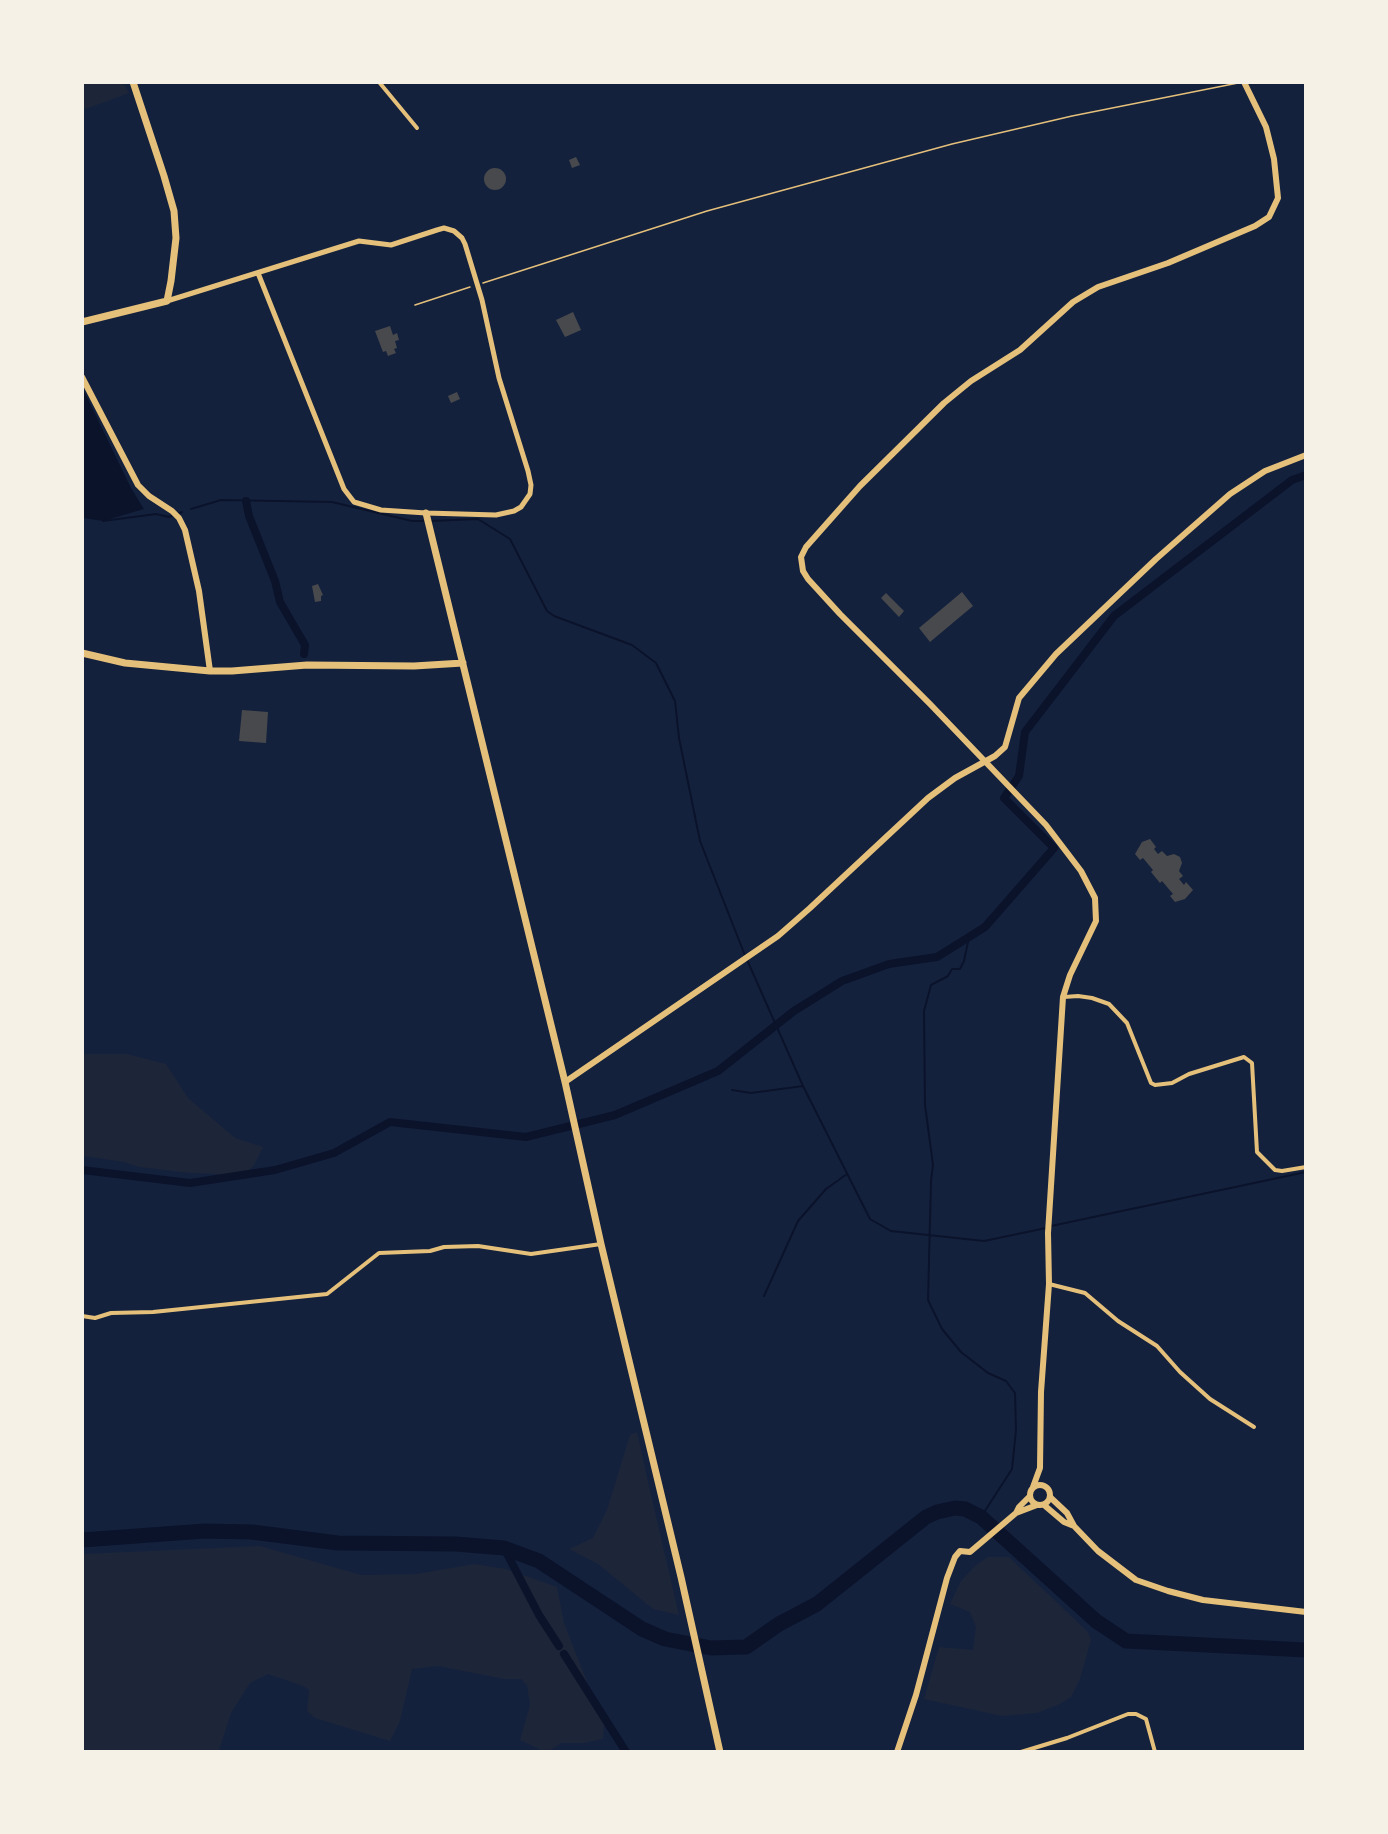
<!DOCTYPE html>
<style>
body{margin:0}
#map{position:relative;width:1388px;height:1834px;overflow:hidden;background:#14213d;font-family:Rubik,sans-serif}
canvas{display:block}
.frame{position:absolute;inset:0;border:84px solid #f6f1e7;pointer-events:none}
</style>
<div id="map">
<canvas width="1388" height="1834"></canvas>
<div class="frame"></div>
</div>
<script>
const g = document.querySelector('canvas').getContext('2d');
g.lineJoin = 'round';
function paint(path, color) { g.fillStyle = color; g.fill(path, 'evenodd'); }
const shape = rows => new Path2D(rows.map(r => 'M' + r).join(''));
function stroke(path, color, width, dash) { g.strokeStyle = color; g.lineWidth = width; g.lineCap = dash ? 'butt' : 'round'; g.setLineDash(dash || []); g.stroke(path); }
paint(shape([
 [83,82,123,83,129,93,83,110],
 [88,1054,127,1054,166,1064,188,1098,235,1138,263,1147,254,1165,244,1175,190,1173,139,1167,124,1162,83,1156,83,1055],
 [637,1432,649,1486,679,1615,653,1609,598,1564,569,1549,593,1538,607,1510,630,1435],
 [260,1546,361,1575,416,1574,474,1564,506,1569,557,1587,564,1623,604,1725,603,1739,584,1743,562,1743,549,1751,543,1751,520,1740,530,1705,527,1685,521,1679,504,1679,438,1666,412,1669,400,1721,390,1741,315,1718,307,1711,309,1690,303,1686,268,1674,250,1683,231,1713,219,1751,83,1751,83,1554],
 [988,1557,1009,1557,1088,1632,1091,1640,1080,1679,1071,1697,1060,1704,1037,1713,1002,1716,924,1699,939,1647,973,1650,976,1627,970,1612,950,1604,961,1581,976,1565]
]), '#1d2539');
paint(shape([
 [83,389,131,488,144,509,103,521,83,518]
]), '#0b132b');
stroke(shape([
 [191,509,221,500,332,502,412,521,425,521],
 [103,521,156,514,169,517,182,512],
 [431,521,478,519,510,539,547,611,554,616,632,645,656,663,675,701,679,738,700,841,744,953,803,1086,870,1219,891,1231,984,1241,1046,1228],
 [969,937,964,961,960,969,952,969,948,976,931,985,924,1011,925,1105,933,1165,931,1181,928,1300,942,1329,961,1352,988,1373,1006,1381,1015,1393,1016,1430,1012,1469,981,1517],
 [732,1090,751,1093,803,1086],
 [1051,1226,1306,1172],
 [764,1296,798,1221,826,1189,847,1174]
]), '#0b132b', 2);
stroke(shape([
 [246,501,249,516,275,581,280,602,305,645,304,654],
 [82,1170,190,1183,275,1170,334,1153,390,1122,526,1137,615,1115,718,1071,794,1011,842,981,889,964,937,957,985,927,1054,848,1004,798,1019,776,1025,732,1114,616,1292,480,1306,475],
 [504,1548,539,1615,559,1646],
 [564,1654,626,1752]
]), '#0b132b', 8);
stroke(shape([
 [82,1540,205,1531,252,1532,338,1543,456,1544,504,1548,539,1561,642,1629,665,1639,711,1648,746,1647,779,1624,817,1604,926,1517,937,1512,955,1508,965,1509,981,1517,1096,1621,1126,1641,1306,1650]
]), '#0b132b', 15);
paint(shape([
 [576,157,580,165,572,168,569,160],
 '484 179a11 11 0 1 1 22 0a11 11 0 1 1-22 0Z',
 [573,312,581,330,565,337,556,320],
 [390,326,393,335,397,333,399,340,395,341,397,348,394,349,396,353,388,356,386,351,383,352,375,331],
 [457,392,460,399,451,403,448,396],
 [318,584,323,595,321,596,321,601,315,602,312,586],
 [962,592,973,606,930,642,919,628],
 [886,593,904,611,899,617,881,598],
 [242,710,268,712,266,743,239,741],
 [1150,839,1156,847,1154,849,1158,854,1162,851,1167,856,1174,854,1180,857,1182,863,1179,871,1183,876,1179,879,1184,885,1186,882,1193,890,1185,899,1175,902,1170,896,1173,894,1162,881,1160,883,1151,872,1153,870,1143,858,1140,860,1135,854,1142,842]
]), '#48494c');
stroke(shape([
 [483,283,707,211,952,144,1072,116,1238,83],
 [415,305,470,287]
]), '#e5c07b', 1.5);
stroke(shape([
 [379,82,417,128],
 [1064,997,1078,996,1092,998,1109,1004,1127,1023,1151,1083,1155,1085,1172,1083,1189,1074,1244,1057,1252,1063,1257,1152,1275,1170,1282,1171,1306,1167],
 [1049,1284,1085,1293,1118,1321,1157,1346,1180,1372,1210,1399,1254,1427],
 [82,1316,95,1318,111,1313,153,1312,327,1294,379,1253,430,1251,444,1247,478,1246,531,1254,601,1244],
 [1021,1752,1067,1738,1128,1714,1136,1714,1146,1719,1155,1752]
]), '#e5c07b', 4);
stroke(shape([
 [167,301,359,241,391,245,437,230,444,228,454,231,462,238,465,244,482,300,499,378,528,471,531,485,530,494,521,507,514,511,496,515,426,513,381,510,354,502,344,489,258,273]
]), '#e5c07b', 5);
stroke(shape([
 [82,377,138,485,149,496,172,511,179,518,185,530,199,591,210,671],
 [565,1082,778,936,810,908,928,798,955,778,995,756,1005,747,1019,698,1056,654,1156,559,1230,494,1265,471,1306,455],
 '1030 1495a10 10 0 1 1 20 0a10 10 0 1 1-20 0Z',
 [1033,1487,1040,1468,1041,1392,1049,1284,1048,1233,1063,997,1070,975,1096,921,1095,898,1081,871,1046,825,930,704,840,614,808,579,803,571,801,557,806,547,860,486,944,403,971,381,1020,350,1073,302,1098,287,1168,263,1255,226,1269,217,1278,198,1274,159,1266,127,1244,82],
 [1050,1497,1067,1513,1074,1526,1098,1551,1136,1580,1168,1591,1203,1600,1306,1612],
 [1044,1505,1064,1522,1074,1526],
 [1016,1513,1019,1507,1030,1496],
 [897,1752,916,1695,947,1578,955,1557,960,1551,970,1552,1016,1513,1037,1505]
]), '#e5c07b', 6);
stroke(shape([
 [82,322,167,301,171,281,176,238,174,211,164,176,133,82],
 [426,513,565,1082,601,1244,681,1577,720,1752],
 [82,653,125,663,210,671,232,671,307,665,414,666,463,663]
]), '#e5c07b', 7);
</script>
